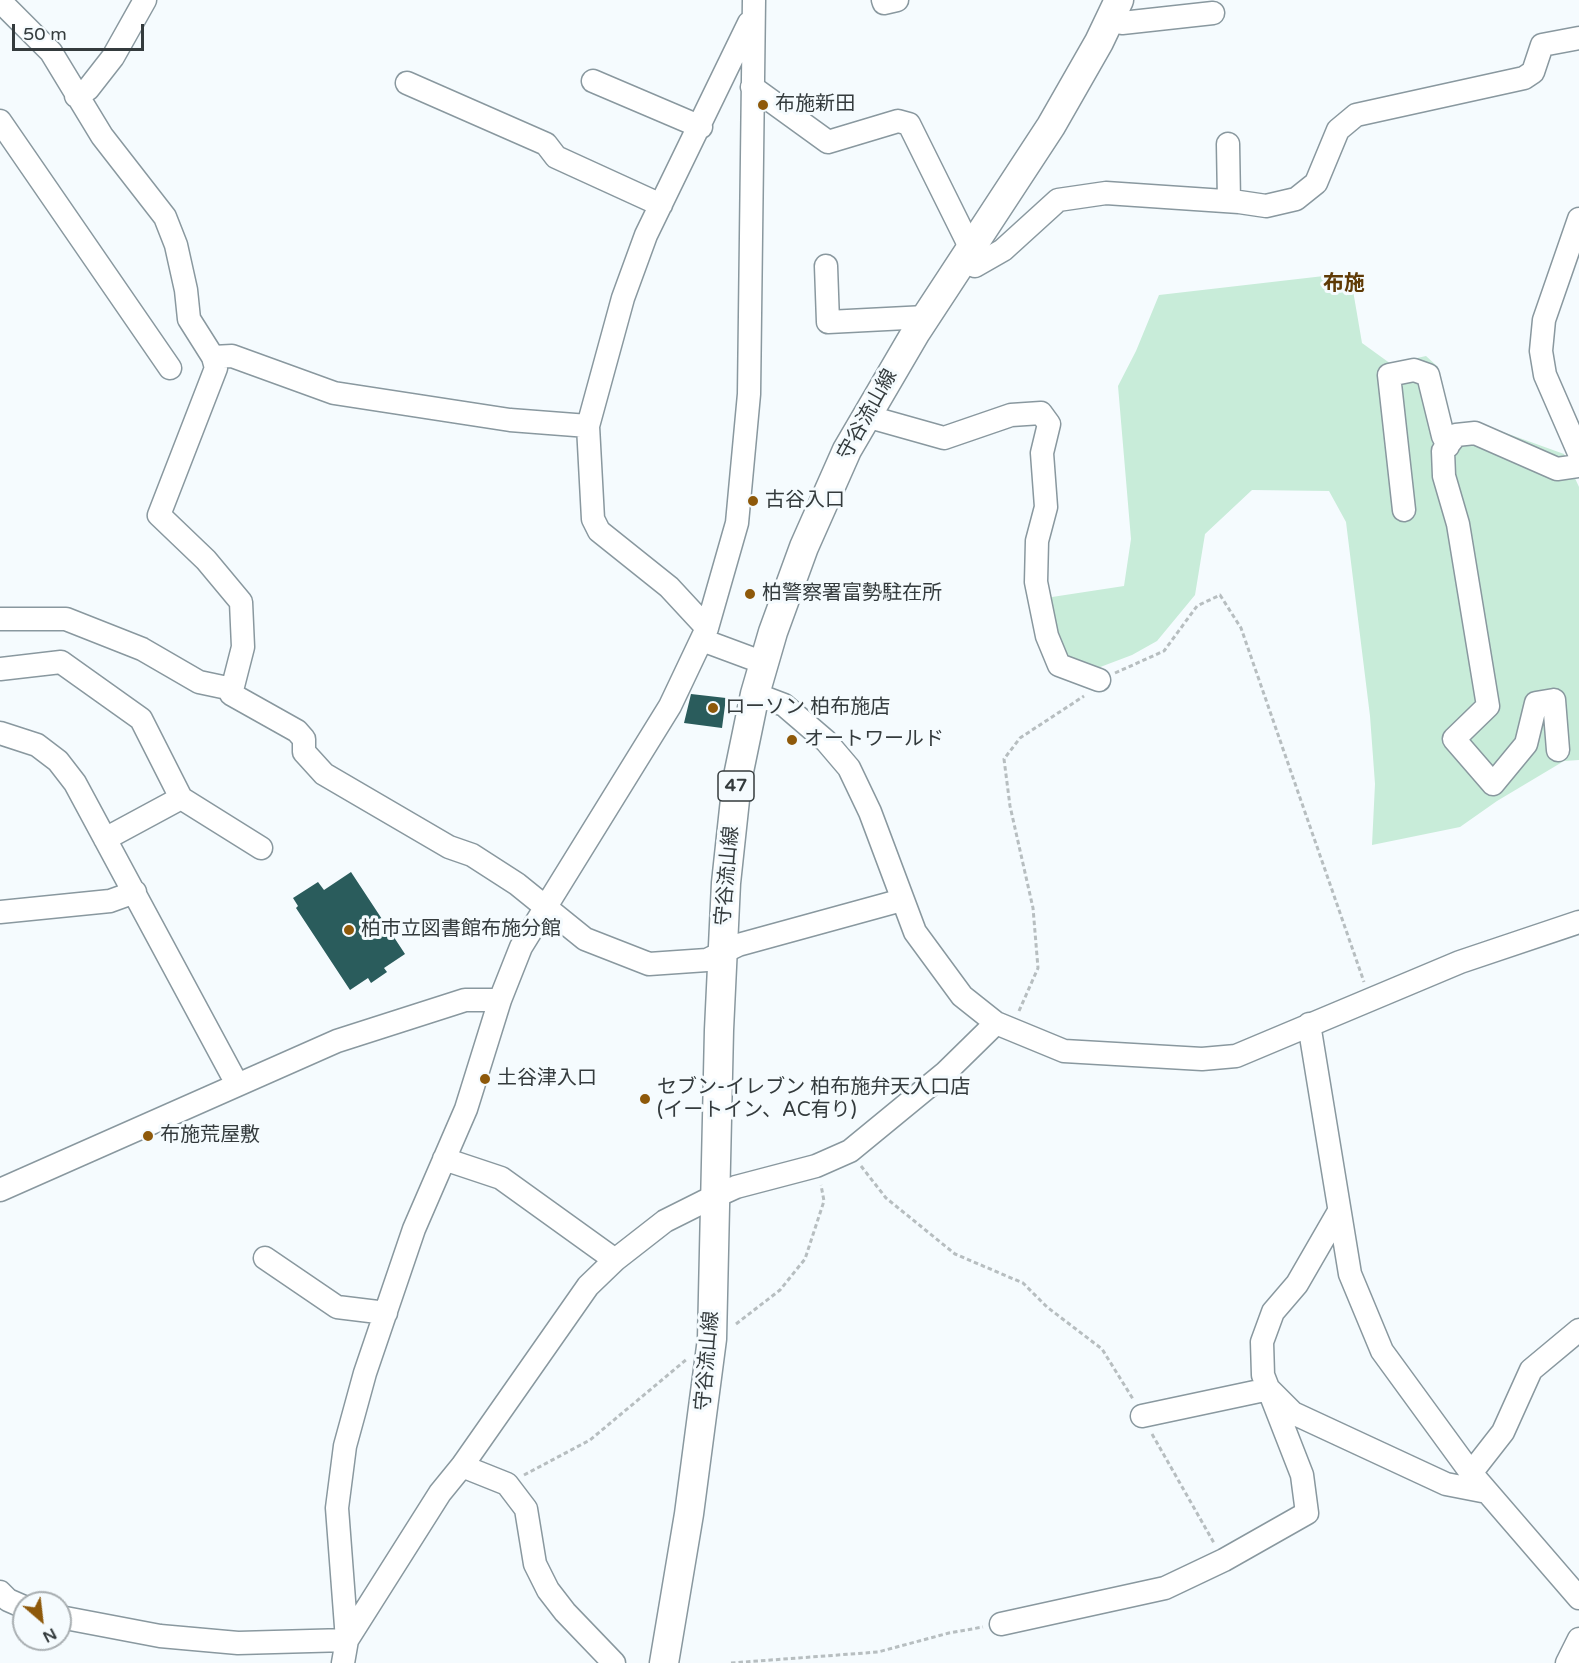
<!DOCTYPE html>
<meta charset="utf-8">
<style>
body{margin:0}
#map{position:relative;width:1579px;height:1663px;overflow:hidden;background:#f5fbfe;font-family:"Varela Round",sans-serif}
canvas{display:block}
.north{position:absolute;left:12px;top:1591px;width:60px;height:60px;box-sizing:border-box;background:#f5fbfe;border:2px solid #a8aeb1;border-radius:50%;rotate:152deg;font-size:16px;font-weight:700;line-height:24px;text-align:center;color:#343b3d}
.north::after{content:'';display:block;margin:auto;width:21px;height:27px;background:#8e590a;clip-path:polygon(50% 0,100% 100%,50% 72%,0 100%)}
.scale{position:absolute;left:12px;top:24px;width:132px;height:27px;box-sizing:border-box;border:3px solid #343b3d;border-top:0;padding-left:8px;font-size:18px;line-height:21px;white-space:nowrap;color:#343b3d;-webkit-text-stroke:4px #f5fbfe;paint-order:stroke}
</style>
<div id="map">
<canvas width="1579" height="1663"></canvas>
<div class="north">N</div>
<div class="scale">50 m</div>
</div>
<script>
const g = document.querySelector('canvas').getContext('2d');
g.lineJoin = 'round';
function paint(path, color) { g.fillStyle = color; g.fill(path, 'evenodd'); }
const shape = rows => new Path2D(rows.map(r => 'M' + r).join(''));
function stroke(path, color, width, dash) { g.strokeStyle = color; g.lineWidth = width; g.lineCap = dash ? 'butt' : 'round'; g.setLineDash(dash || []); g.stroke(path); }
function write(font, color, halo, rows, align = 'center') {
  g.font = font + ' "Varela Round","Noto Sans JP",sans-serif'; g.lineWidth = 6; g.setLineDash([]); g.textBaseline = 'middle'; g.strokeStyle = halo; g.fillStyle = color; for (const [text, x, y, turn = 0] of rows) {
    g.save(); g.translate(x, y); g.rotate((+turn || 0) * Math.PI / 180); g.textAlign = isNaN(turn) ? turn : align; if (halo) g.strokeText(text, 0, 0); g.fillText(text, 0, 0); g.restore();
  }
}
paint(shape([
 [1350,273,1362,343,1391,364,1426,356,1438,367,1448,420,1453,426,1478,423,1564,454,1579,487,1579,760,1564,761,1497,801,1460,827,1372,845,1375,784,1370,716,1346,522,1329,491,1252,490,1205,534,1195,595,1157,641,1132,655,1095,669,1068,659,1052,623,1052,597,1124,586,1131,539,1118,386,1136,351,1159,295]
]), '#c8ecd9');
paint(shape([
 [691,694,726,698,722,728,684,723],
 [351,872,405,954,384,968,387,972,371,983,368,978,350,990,296,908,298,906,293,898,318,882,324,890]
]), '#2a5c5c');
const minor = shape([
 [883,0,884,3,897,0],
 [0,1,51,52,102,136,165,217,176,245,186,290,189,319,213,357,232,356,334,393,510,420,588,426],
 [1110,21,1122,23,1213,13],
 [593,81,701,127],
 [407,83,546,144,556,157,661,205],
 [752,87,828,142,898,121,909,124,971,249],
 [76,96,88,89,113,57,145,0],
 [0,121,170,368],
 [1228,144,1229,201],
 [1579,219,1544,320,1541,351,1545,375,1579,453],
 [964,260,975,266,1003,250,1058,200,1106,193,1239,202,1266,206,1296,199,1316,183,1338,130,1356,115,1524,78,1533,72,1542,45,1579,38],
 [826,266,828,322,926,317],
 [213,357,216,368,159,515,206,560,241,602,243,647,231,694,297,731,304,739,304,752,324,774,449,847,472,855,517,884,585,939,649,964,707,960,738,945,902,900],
 [867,413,880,420,944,438,1011,415,1041,413,1049,424,1042,453,1046,507,1037,541,1036,582,1047,636,1059,665,1099,680],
 [1404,510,1389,375,1414,370,1428,375,1443,436,1448,446],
 [0,619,66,619,142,649,199,682,232,689],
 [707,628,669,587,599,531,593,519,588,426,623,298,646,235,749,23],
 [702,640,764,663],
 [0,669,61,662,141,719,181,798,105,839],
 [755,694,784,705,826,741,849,768,870,812,915,932,962,996,996,1023,1064,1051,1202,1059,1236,1056,1460,962,1579,922],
 [0,733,37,745,58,761,75,783,237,1084],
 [1558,750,1554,700,1536,703,1526,744,1493,784,1454,739,1488,706,1458,524,1444,476,1443,451,1456,435,1475,433,1557,469,1579,466],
 [181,798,261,848],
 [0,912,110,901,135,892],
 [1309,1024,1350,1274,1382,1351,1471,1473,1579,1598],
 [444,1159,501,1178,615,1260],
 [0,1190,337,1041,465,1000,500,1000],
 [265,1258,337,1307,386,1313],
 [1142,1416,1269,1389,1293,1413,1446,1484,1487,1492],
 [462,1466,507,1484,526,1509,535,1564,548,1590,565,1612,614,1663],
 [1471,1473,1503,1432,1531,1370,1579,1330],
 [0,1592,8,1600,24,1607],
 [60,1617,160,1636,238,1643,347,1640,440,1493,462,1466,588,1286,615,1260,665,1221,703,1202,736,1187,816,1166,850,1151,945,1073,996,1023],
 [1001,1624,1165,1588,1224,1560,1307,1513,1302,1475,1263,1375,1262,1342,1273,1312,1297,1284,1338,1213],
 [343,1663,347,1640,337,1508,345,1446,365,1373,414,1229,466,1109,500,1000,521,947,670,706,707,628,737,523,749,394,754,0],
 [1567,1663,1579,1639]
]);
const major = shape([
 [664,1663,689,1514,712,1339,719,1030,726,883,737,781,755,694,773,632,804,547,847,450,916,332,1051,126,1099,42,1119,0]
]);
stroke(minor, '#89989f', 25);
stroke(major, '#89989f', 31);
stroke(shape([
 [1115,673,1164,651,1197,606,1220,595,1241,628,1364,982],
 [1019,1011,1038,968,1033,908,1010,806,1004,759,1020,738,1084,696],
 [861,1166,886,1198,955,1254,1023,1283,1047,1307,1102,1349,1133,1399],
 [736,1324,780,1290,805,1259,824,1201,821,1185],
 [1152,1434,1214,1543],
 [524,1475,590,1440,687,1359],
 [731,1663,878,1652,949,1633,983,1627]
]), '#b7bec0', 3, [4.5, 3]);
stroke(minor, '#fff', 22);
stroke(major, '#fff', 28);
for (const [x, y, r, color] of [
 [763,105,6,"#8e590a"],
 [753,501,6,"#8e590a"],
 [750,594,6,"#8e590a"],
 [713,708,6,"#8e590a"],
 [792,740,6,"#8e590a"],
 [349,930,6,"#8e590a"],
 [485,1079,6,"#8e590a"],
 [645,1099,6,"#8e590a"],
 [148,1136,6,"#8e590a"]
]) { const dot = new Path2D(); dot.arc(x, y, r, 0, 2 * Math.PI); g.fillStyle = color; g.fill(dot); stroke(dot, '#f5fbfe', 2); }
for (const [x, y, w] of [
 [736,786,36]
]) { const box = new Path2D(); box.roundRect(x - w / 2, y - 15, w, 30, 4.5); g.fillStyle = '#f5fbfe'; g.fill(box); stroke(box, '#343b3d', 1.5); }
write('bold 18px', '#343b3d', null, [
 ["47",736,786]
]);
write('20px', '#343b3d', '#f5fbfe', [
 ["布施新田",775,105],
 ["古谷入口",765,501],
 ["柏警察署富勢駐在所",762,594],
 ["ローソン 柏布施店",725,708],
 ["オートワールド",804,740],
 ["柏市立図書館布施分館",361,930],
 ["土谷津入口",497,1079],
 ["セブン-イレブン 柏布施弁天入口店",657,1088],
 ["(イートイン、AC有り)",657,1111],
 ["布施荒屋敷",160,1136]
], 'left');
write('20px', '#343b3d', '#f5fbfe', [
 ["守谷流山線",868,415,-61],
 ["守谷流山線",728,876,-85],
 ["守谷流山線",708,1361,-85]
]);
write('bold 21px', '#5f3a06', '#f5fbfe', [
 ["布施",1344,284]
]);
</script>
